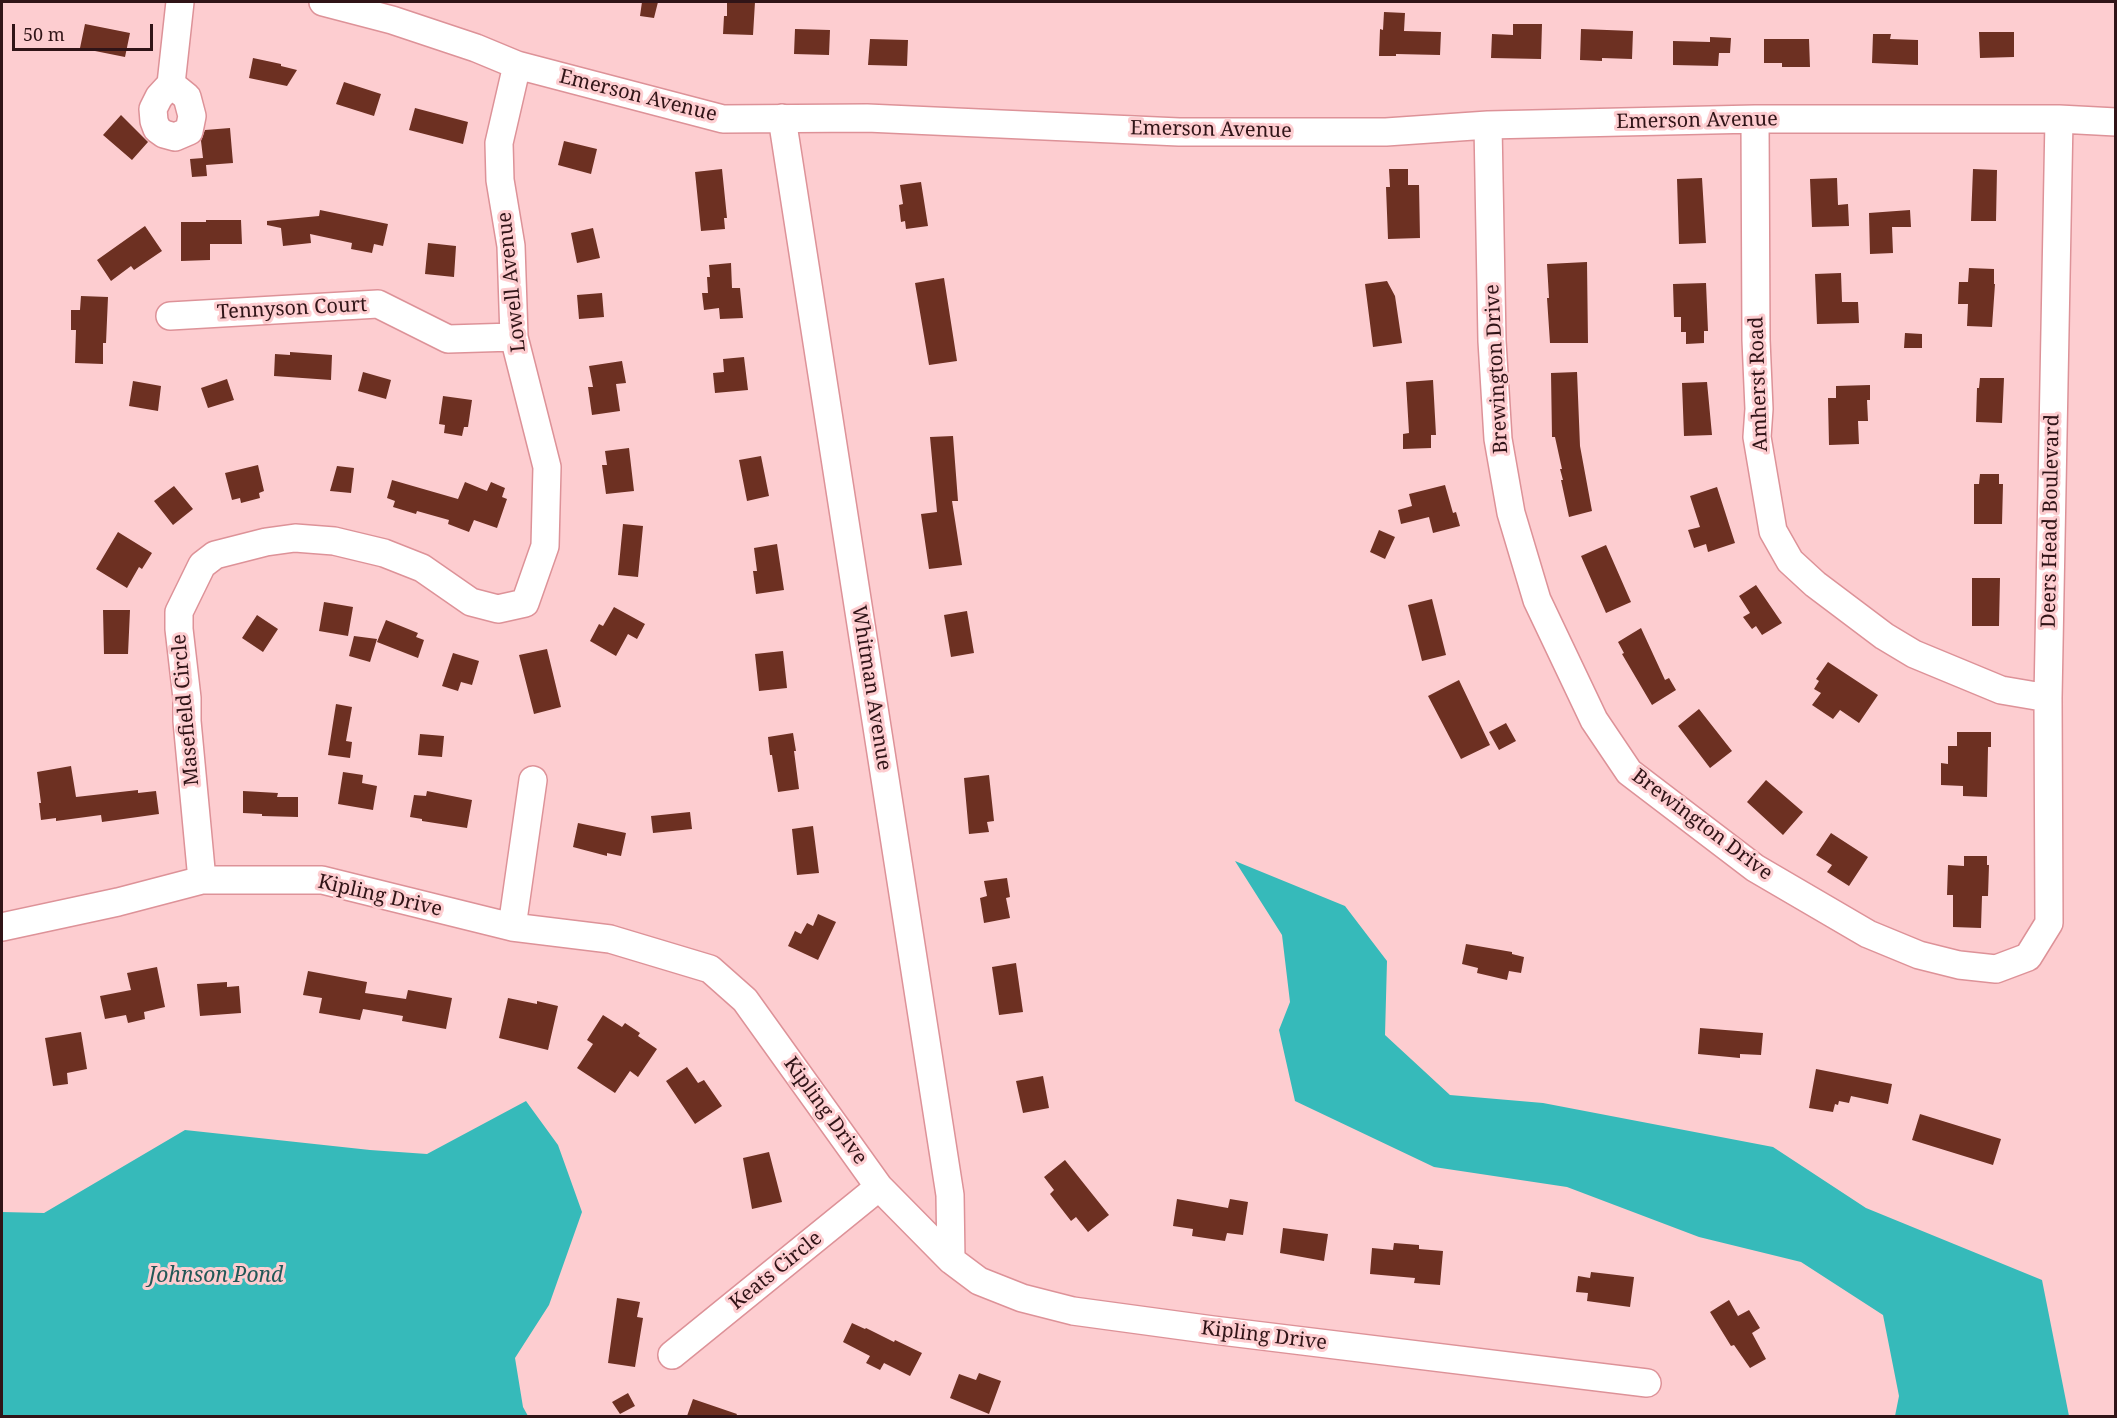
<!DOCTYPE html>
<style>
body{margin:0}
#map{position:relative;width:2117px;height:1418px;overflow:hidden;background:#fdcdd0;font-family:"Noto Serif",serif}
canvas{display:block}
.frame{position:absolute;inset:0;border:3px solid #301417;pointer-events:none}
.scale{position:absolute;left:12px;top:24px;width:141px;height:27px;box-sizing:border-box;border:3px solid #301417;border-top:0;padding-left:8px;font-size:18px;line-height:21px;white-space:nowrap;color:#301417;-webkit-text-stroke:4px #fdcdd0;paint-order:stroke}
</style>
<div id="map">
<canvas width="2117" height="1418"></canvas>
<div class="frame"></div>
<div class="scale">50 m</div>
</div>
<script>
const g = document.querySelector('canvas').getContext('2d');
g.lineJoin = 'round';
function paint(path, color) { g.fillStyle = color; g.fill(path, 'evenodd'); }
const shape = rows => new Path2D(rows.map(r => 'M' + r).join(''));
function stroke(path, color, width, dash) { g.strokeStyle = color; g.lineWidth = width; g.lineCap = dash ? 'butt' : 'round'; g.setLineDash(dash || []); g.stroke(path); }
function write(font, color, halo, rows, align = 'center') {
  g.font = font + ' "Noto Serif",serif'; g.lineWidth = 6; g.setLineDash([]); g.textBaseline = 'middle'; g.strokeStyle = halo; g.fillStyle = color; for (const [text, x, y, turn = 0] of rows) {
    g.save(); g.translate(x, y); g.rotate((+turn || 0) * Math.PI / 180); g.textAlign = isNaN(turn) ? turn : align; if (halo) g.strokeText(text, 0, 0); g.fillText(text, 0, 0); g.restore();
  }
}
paint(shape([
 [1235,861,1345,906,1387,961,1385,1035,1450,1095,1543,1103,1773,1147,1866,1208,2042,1280,2069,1416,1895,1416,1899,1396,1883,1315,1801,1262,1699,1237,1567,1187,1434,1167,1295,1101,1279,1030,1290,1002,1282,935],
 [526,1101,558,1145,582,1212,549,1305,515,1358,523,1407,528,1416,2,1416,2,1212,44,1213,185,1130,370,1150,427,1154]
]), '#36baba');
paint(shape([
 [642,2,658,2,654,18,640,16],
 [727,2,755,2,753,35,723,34,724,16,727,16],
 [1384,12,1405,13,1404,31,1441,32,1440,55,1396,54,1396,56,1379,56,1380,29,1383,30],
 [85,24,130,33,125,57,80,48],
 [1513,24,1542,24,1541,59,1491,58,1492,34,1513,35],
 [795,29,830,30,829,55,794,54],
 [1581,29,1633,31,1632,59,1602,58,1602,61,1580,60],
 [1979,32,2014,32,2014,57,1980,58],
 [1873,34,1891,34,1890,39,1918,40,1918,65,1872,63],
 [1710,37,1731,38,1730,53,1719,53,1718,66,1673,65,1673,41,1710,42],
 [870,39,908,40,907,66,868,65],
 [1764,39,1809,39,1810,67,1782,67,1782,63,1764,63],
 [253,58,281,64,281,66,297,70,287,86,249,78],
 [344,82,381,94,374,116,336,104],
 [415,108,468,122,463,144,409,130],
 [121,115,148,142,132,160,103,135],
 [230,128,233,163,206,165,207,176,192,177,190,159,203,158,201,141,205,130],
 [564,141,597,149,591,174,558,165],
 [722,169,727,218,724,218,725,229,701,231,695,172],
 [1389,169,1408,169,1408,185,1419,185,1420,238,1388,239,1386,187,1390,187],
 [1973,169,1997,170,1996,221,1971,221],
 [1702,178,1706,243,1679,244,1677,179],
 [1837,178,1838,205,1848,204,1849,226,1812,227,1810,179],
 [921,182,928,226,906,229,905,221,901,222,899,205,903,204,900,185],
 [320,210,388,224,383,246,374,244,372,253,351,249,352,243,310,234,311,243,283,246,281,228,267,225,267,221,319,216],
 [1910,210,1911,227,1892,227,1893,253,1870,254,1869,213],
 [206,220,241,220,242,244,210,244,210,260,181,261,181,222,206,222],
 [145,226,162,251,134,270,131,266,111,281,97,260],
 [593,228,600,258,577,263,571,233],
 [428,243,456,246,454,277,425,274],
 [1587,262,1588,343,1550,343,1547,298,1549,298,1547,264],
 [731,263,732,288,740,288,743,318,720,319,719,308,704,310,702,293,708,293,707,277,710,277,709,265],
 [1969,268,1994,269,1994,284,1995,284,1992,327,1967,326,1968,304,1958,304,1959,282,1968,282],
 [1841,273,1842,302,1858,302,1859,323,1817,324,1815,274],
 [944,278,957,361,929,365,915,283],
 [1387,281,1395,296,1402,343,1373,347,1365,284],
 [1706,283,1708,331,1704,331,1704,343,1686,344,1686,332,1681,332,1681,317,1674,317,1673,284],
 [602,293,604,317,579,319,577,295],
 [81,296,108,297,106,343,103,343,103,364,75,363,76,330,71,330,71,310,80,310],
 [1905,333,1922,334,1922,348,1904,348],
 [290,352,332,355,331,380,274,376,275,354,290,355],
 [744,357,748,390,715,393,713,373,724,372,723,359],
 [622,361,626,383,616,384,620,411,592,415,588,387,593,387,589,366],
 [363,372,391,380,386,399,358,391],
 [1577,372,1580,446,1592,511,1569,517,1561,480,1563,480,1560,469,1562,469,1555,437,1552,437,1551,373],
 [1980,378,2004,378,2002,423,1976,422,1977,388,1979,388],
 [227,379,234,400,208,408,201,388],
 [1433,380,1436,435,1431,435,1431,448,1403,449,1403,434,1409,433,1406,382],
 [133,381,161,386,158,411,129,406],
 [1707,382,1712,435,1684,436,1682,383],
 [1870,385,1870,400,1867,400,1868,421,1858,421,1859,444,1829,445,1828,398,1836,398,1836,386],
 [443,396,472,400,468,427,464,427,462,436,444,433,445,425,439,424],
 [953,436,958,501,952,501,962,565,929,569,921,514,937,512,930,437],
 [629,448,634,491,606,494,602,465,607,465,605,451],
 [761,456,769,496,747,501,739,460],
 [258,465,264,491,259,493,260,498,241,503,240,498,232,500,225,473],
 [337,466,354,468,351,493,330,491],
 [1980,474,1999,474,1999,484,2003,484,2002,524,1974,524,1974,484,1979,484],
 [392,480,458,499,465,482,487,491,491,482,505,488,502,497,507,499,497,528,474,520,469,532,448,524,449,520,417,511,416,514,393,507,395,501,387,498],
 [1445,485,1453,513,1456,512,1460,526,1433,533,1429,517,1401,524,1398,510,1412,506,1409,494],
 [174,486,193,509,173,525,154,501],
 [1717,487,1735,543,1708,552,1706,544,1694,548,1688,530,1700,527,1690,496],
 [623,524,643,526,638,577,618,575],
 [1379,530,1395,537,1385,559,1370,552],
 [118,532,152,553,142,569,139,567,127,588,96,569],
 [777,544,784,590,756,594,753,571,757,571,754,548],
 [1606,545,1631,602,1606,613,1581,556],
 [1972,578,2000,578,1999,626,1972,626],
 [1756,585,1782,623,1762,635,1756,626,1752,629,1743,617,1750,613,1739,596],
 [1432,599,1446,655,1422,661,1408,605],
 [324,602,353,607,348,636,319,631],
 [614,607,645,624,637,639,628,634,616,656,590,641,599,624,603,626],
 [103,610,130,610,128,654,104,654],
 [967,611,974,653,951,657,944,615],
 [257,615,278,629,263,652,242,638],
 [386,620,418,633,416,637,424,640,418,658,377,642],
 [1641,628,1665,680,1669,678,1676,690,1652,705,1622,654,1624,653,1618,642],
 [354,636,377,639,370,662,349,656],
 [547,649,561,707,534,714,519,655],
 [783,651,787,688,759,691,755,654],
 [453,653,479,661,472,685,461,682,458,691,442,686],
 [1828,662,1878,695,1859,723,1840,710,1833,719,1812,705,1821,693,1814,689,1819,681,1816,679],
 [1459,680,1490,745,1461,759,1428,696],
 [336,704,352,707,346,741,352,742,350,758,328,755],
 [1699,709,1732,751,1710,768,1678,726],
 [1506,723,1516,741,1499,750,1489,732],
 [1957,732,1991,732,1991,747,1988,747,1987,797,1963,796,1963,786,1941,785,1941,763,1948,764,1948,746,1957,746],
 [793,733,796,751,794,751,799,789,778,792,772,755,770,755,768,737],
 [420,734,444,736,442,757,418,755],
 [71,766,76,797,138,790,138,793,156,791,159,814,102,822,101,815,56,821,56,818,41,820,39,803,41,803,37,772],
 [343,772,363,775,362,783,377,786,373,810,338,804],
 [989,775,994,821,987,822,989,832,969,834,964,778],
 [1766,780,1803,812,1783,835,1747,802],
 [243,791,278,793,277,797,298,797,298,817,262,816,262,814,243,813],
 [427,791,472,800,467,828,422,821,422,819,410,817,414,795,426,796],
 [690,812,692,829,653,833,651,816],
 [578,823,626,833,621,856,607,853,607,856,573,847],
 [813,826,819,873,797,875,792,829],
 [1831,833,1868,857,1849,886,1827,872,1832,865,1816,855],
 [1964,856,1987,856,1987,865,1989,865,1988,896,1982,896,1981,928,1953,927,1953,895,1947,895,1948,865,1964,866],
 [1007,878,1010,897,1006,898,1010,918,984,923,980,898,987,896,984,881],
 [818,914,836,922,818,960,788,946,795,931,801,934,807,923,813,926],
 [1466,944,1512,952,1512,954,1524,957,1521,973,1509,971,1507,980,1477,973,1478,968,1462,964],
 [1016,963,1023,1012,999,1015,992,967],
 [157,967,165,1007,144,1012,145,1019,128,1023,126,1015,105,1019,100,996,131,990,127,973],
 [308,971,367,982,365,993,406,999,408,990,452,998,446,1029,402,1021,403,1016,363,1009,360,1020,319,1013,322,998,303,995],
 [227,982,227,987,239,986,241,1013,200,1016,197,984],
 [508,998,537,1004,537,1001,558,1006,548,1050,499,1038],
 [603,1015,622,1027,625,1023,640,1033,638,1036,657,1049,638,1077,630,1071,615,1093,577,1068,593,1044,587,1040],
 [1700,1028,1763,1033,1761,1055,1740,1054,1740,1058,1698,1054],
 [81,1032,87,1069,67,1073,68,1084,53,1086,45,1038],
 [687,1067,698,1083,704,1080,722,1106,695,1124,666,1081],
 [1816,1069,1892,1084,1888,1104,1851,1096,1849,1103,1839,1101,1838,1105,1835,1104,1833,1112,1809,1108],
 [1043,1076,1049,1108,1023,1113,1016,1081],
 [1920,1114,2001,1139,1993,1165,1912,1140],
 [769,1152,782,1202,752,1209,743,1158],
 [1065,1160,1109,1215,1088,1232,1076,1217,1071,1221,1050,1194,1054,1190,1044,1177],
 [1177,1199,1228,1208,1230,1199,1248,1202,1243,1235,1227,1233,1225,1241,1192,1236,1193,1229,1173,1226],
 [1283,1228,1328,1234,1324,1261,1280,1253],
 [1394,1243,1419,1245,1419,1249,1443,1251,1440,1285,1414,1283,1415,1278,1370,1274,1372,1248,1393,1250],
 [1591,1272,1634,1277,1630,1307,1587,1301,1588,1293,1576,1292,1578,1276,1590,1278],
 [617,1298,640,1302,637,1317,643,1318,635,1367,608,1363],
 [1729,1300,1738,1316,1749,1310,1760,1328,1752,1333,1766,1359,1750,1368,1734,1345,1731,1346,1710,1312],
 [852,1323,865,1329,866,1328,894,1342,895,1340,922,1353,910,1376,884,1363,880,1370,866,1363,870,1356,843,1342],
 [979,1373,1001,1381,989,1414,950,1398,959,1374,976,1380],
 [628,1393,635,1406,620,1414,612,1402],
 [693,1399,737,1414,736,1416,687,1416]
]), '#6d3022');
const minor = shape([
 [323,2,392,20,476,48,517,65,723,119,867,118,1179,132,1386,132,1488,125,1755,119,2059,119,2116,122],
 [171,84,187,97,192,116,189,131,175,137,164,134,157,129,154,121,153,109,159,97,171,84],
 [171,84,180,2],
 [782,118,950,1195,951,1260],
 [1755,119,1756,340,1759,409,1757,437,1773,531,1790,561,1815,584,1884,636,1914,654,2001,690,2048,698],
 [1488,125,1492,341,1498,439,1511,513,1537,600,1594,720,1629,772,1755,868,1868,934,1919,955,1959,965,1996,969,2028,957,2049,923,2048,698,2059,119],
 [170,316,378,304,448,339,514,337],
 [202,880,187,721,187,698,179,629,179,612,202,565,215,555,266,542,295,538,334,541,384,553,422,568,471,602,498,609,525,603,545,546,547,467,514,337,511,246,500,180,499,143,517,65],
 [2,927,118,902,202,880,322,880,512,927,610,939,710,969,745,1000,879,1187,951,1260,979,1281,1022,1298,1073,1311,1213,1330,1647,1383],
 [512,927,533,780],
 [672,1355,879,1187]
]);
stroke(minor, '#dd9298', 30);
stroke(minor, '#fff', 27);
write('20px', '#301417', '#fdcdd0', [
 ["Emerson Avenue",638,96,14],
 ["Emerson Avenue",1697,121,-1],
 ["Emerson Avenue",1211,130,1],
 ["Lowell Avenue",512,282,-96],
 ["Tennyson Court",292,309,-3],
 ["Brewington Drive",1497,369,-93],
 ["Amherst Road",1759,384,-92],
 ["Deers Head Boulevard",2051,521,-89],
 ["Whitman Avenue",871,688,81],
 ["Masefield Circle",186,710,-95],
 ["Brewington Drive",1702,825,37],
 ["Kipling Drive",380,896,13],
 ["Kipling Drive",825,1111,54],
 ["Keats Circle",776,1271,-39],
 ["Kipling Drive",1264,1336,7]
]);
write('italic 21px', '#215756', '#fdcdd0', [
 ["Johnson Pond",216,1276]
]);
</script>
